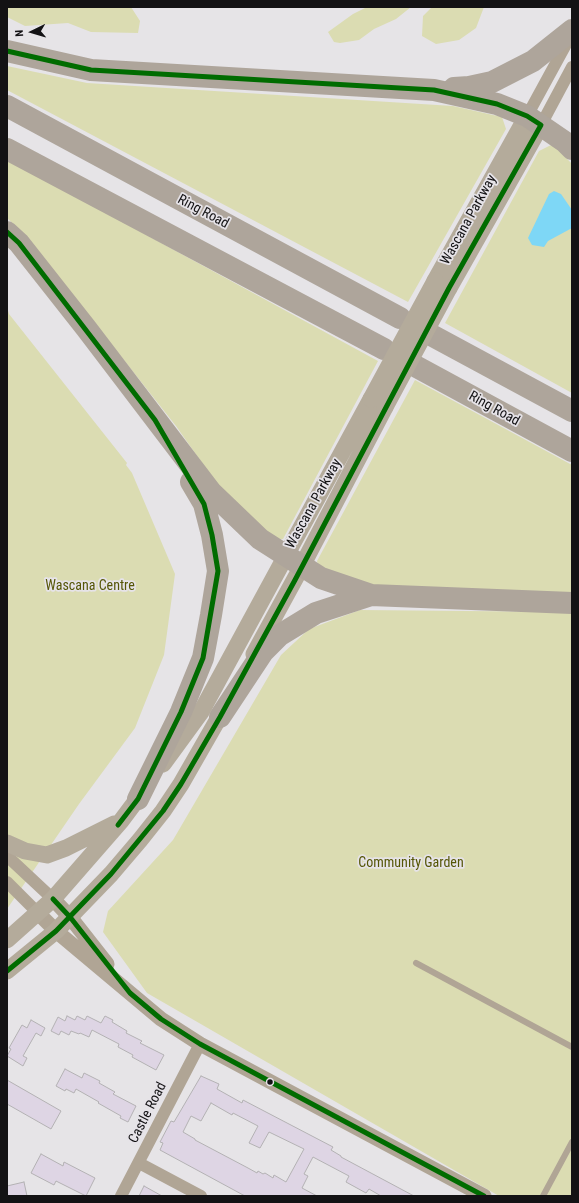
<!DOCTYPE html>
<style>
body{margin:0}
#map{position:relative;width:579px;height:1203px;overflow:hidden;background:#e6e4e7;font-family:"Roboto Condensed",sans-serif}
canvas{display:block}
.frame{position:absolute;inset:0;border:8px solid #131214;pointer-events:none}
.north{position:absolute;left:12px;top:12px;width:40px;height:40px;-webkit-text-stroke:3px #e6e3e8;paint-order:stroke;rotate:265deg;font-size:11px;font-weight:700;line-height:16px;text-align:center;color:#131214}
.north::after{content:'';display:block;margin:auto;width:14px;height:18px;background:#131214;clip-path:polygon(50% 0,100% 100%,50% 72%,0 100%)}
</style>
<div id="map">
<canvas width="579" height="1203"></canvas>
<div class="frame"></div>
<div class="north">N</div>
</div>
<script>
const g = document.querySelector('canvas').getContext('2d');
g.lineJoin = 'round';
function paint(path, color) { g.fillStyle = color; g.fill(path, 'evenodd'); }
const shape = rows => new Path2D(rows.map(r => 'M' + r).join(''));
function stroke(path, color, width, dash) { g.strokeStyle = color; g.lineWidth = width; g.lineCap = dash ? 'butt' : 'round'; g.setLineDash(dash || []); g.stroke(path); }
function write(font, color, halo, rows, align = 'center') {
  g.font = font + ' "Roboto Condensed",sans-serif'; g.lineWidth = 3.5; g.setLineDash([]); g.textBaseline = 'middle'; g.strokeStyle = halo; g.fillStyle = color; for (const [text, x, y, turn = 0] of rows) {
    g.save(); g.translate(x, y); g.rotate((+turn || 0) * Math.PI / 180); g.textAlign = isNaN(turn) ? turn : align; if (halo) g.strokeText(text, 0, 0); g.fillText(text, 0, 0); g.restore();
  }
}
paint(shape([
 [7,7,131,7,140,21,138,33,91,32,68,23,25,26,7,17],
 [367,7,411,7,396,19,374,29,359,40,340,43,334,42,328,32,353,14],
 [432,7,484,7,476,28,459,40,436,44,422,36,423,16],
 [7,66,87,83,453,106,502,117,506,129,408,302,7,90],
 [553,144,572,164,572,393,445,323,539,151],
 [7,159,378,361,283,539,275,540,230,503,176,426,25,235,7,218],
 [7,307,9,314,127,463,126,465,132,473,175,574,164,655,135,728,79,804,7,909],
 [415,380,572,465,572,598,375,589,319,569,317,561],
 [360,610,572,612,572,1196,499,1196,147,993,103,932,108,911,173,840,281,655,309,629]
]), '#dbdcb2');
paint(shape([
 [554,191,561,194,572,210,572,228,548,241,544,247,532,245,528,238,549,194]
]), '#7ed7f6');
const building = shape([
 [67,1016,75,1020,77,1016,85,1020,87,1016,101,1023,105,1016,113,1020,112,1022,127,1031,126,1033,142,1041,140,1043,164,1055,156,1070,132,1057,133,1055,118,1047,119,1044,92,1030,89,1037,80,1033,79,1034,71,1031,69,1035,61,1031,59,1035,51,1031,58,1017,65,1021,67,1016],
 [31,1020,45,1028,41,1036,36,1033,23,1056,27,1058,23,1066,7,1056,11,1049,9,1048,22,1025,27,1028,31,1020],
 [65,1069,82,1078,84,1073,100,1081,99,1083,115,1092,113,1094,136,1106,128,1122,120,1118,121,1116,98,1103,99,1102,76,1089,74,1093,66,1089,65,1091,56,1086,65,1069],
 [201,1076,219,1084,217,1089,242,1103,243,1100,333,1147,331,1150,341,1156,341,1157,414,1196,381,1196,369,1189,366,1193,346,1182,349,1176,313,1157,304,1174,308,1176,302,1188,317,1196,245,1196,160,1150,163,1143,160,1142,171,1121,174,1122,201,1076],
 [211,1103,232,1115,233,1113,258,1126,249,1143,260,1148,269,1132,304,1149,286,1182,274,1175,273,1178,265,1173,263,1174,258,1171,257,1173,248,1168,195,1140,195,1139,183,1132,191,1116,201,1121,211,1103],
 [7,1080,61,1111,51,1129,7,1104,7,1080],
 [41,1154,63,1166,64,1162,95,1178,86,1196,56,1181,54,1185,31,1173,41,1154],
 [24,1182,27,1196,7,1196,7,1186,24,1182],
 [144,1186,162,1196,139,1196,144,1186]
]);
paint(building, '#ded5e4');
stroke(building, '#b3b1b3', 1);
stroke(shape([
 [416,963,572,1047],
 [543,1196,572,1142]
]), '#b0a595', 6);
stroke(shape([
 [527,116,569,39],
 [541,125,572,67],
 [7,856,53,899],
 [7,882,38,913],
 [139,1163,201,1196],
 [121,1196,200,1044]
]), '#b0a595', 12);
stroke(shape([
 [53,899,70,917,107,964],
 [38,913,56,931,161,1019,200,1044,484,1196]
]), '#b0a595', 15);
stroke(shape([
 [435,281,527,116],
 [449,288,541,125],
 [254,654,302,566,385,407],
 [163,764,201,712,371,399],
 [7,843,25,851,47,855,66,848,114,824],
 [7,940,53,899,121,821,145,789],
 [7,971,56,931,111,874,140,840,163,811,181,784,225,707]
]), '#b4ab9b', 17);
stroke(shape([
 [7,51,91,70,434,90,497,104,527,116,565,142,572,149],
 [454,88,469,87,492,82,533,61,572,30],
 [7,106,400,318],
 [7,149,384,349],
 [7,232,19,243,86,328,211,492,260,539,321,578,371,595,572,603],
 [433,336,572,411],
 [417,367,572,451],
 [220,717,263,652,280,635,316,613,371,595],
 [138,799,181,712,203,658,211,615,218,571,212,535,204,504,191,482]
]), '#aea59b', 22);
stroke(shape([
 [371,399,435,281],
 [385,407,449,288]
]), '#b4ab9b', 17);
stroke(shape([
 [7,51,91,70,434,90,497,104,527,116,541,125,449,288,295,580,220,717,181,784,163,811,111,874,56,931,7,971],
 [7,232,19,243,155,420,204,504,212,535,218,571,203,658,181,712,138,799,118,825],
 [53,899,70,917,130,993,161,1019,200,1044,484,1196]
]), '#006c00', 5);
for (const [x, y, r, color] of [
 [270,1082,3.5,"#131214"]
]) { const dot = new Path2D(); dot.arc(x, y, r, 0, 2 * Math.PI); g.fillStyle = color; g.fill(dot); stroke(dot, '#e6e3e8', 1.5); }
write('14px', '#131214', '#e6e3e8', [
 ["Ring Road",203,212,28],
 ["Wascana Parkway",469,220,-61],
 ["Ring Road",494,409,29],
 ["Wascana Parkway",314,504,-61],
 ["Castle Road",148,1113,-63]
]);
write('14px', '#555606', '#e6e3e8', [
 ["Wascana Centre",90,586],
 ["Community Garden",411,863]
]);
</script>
